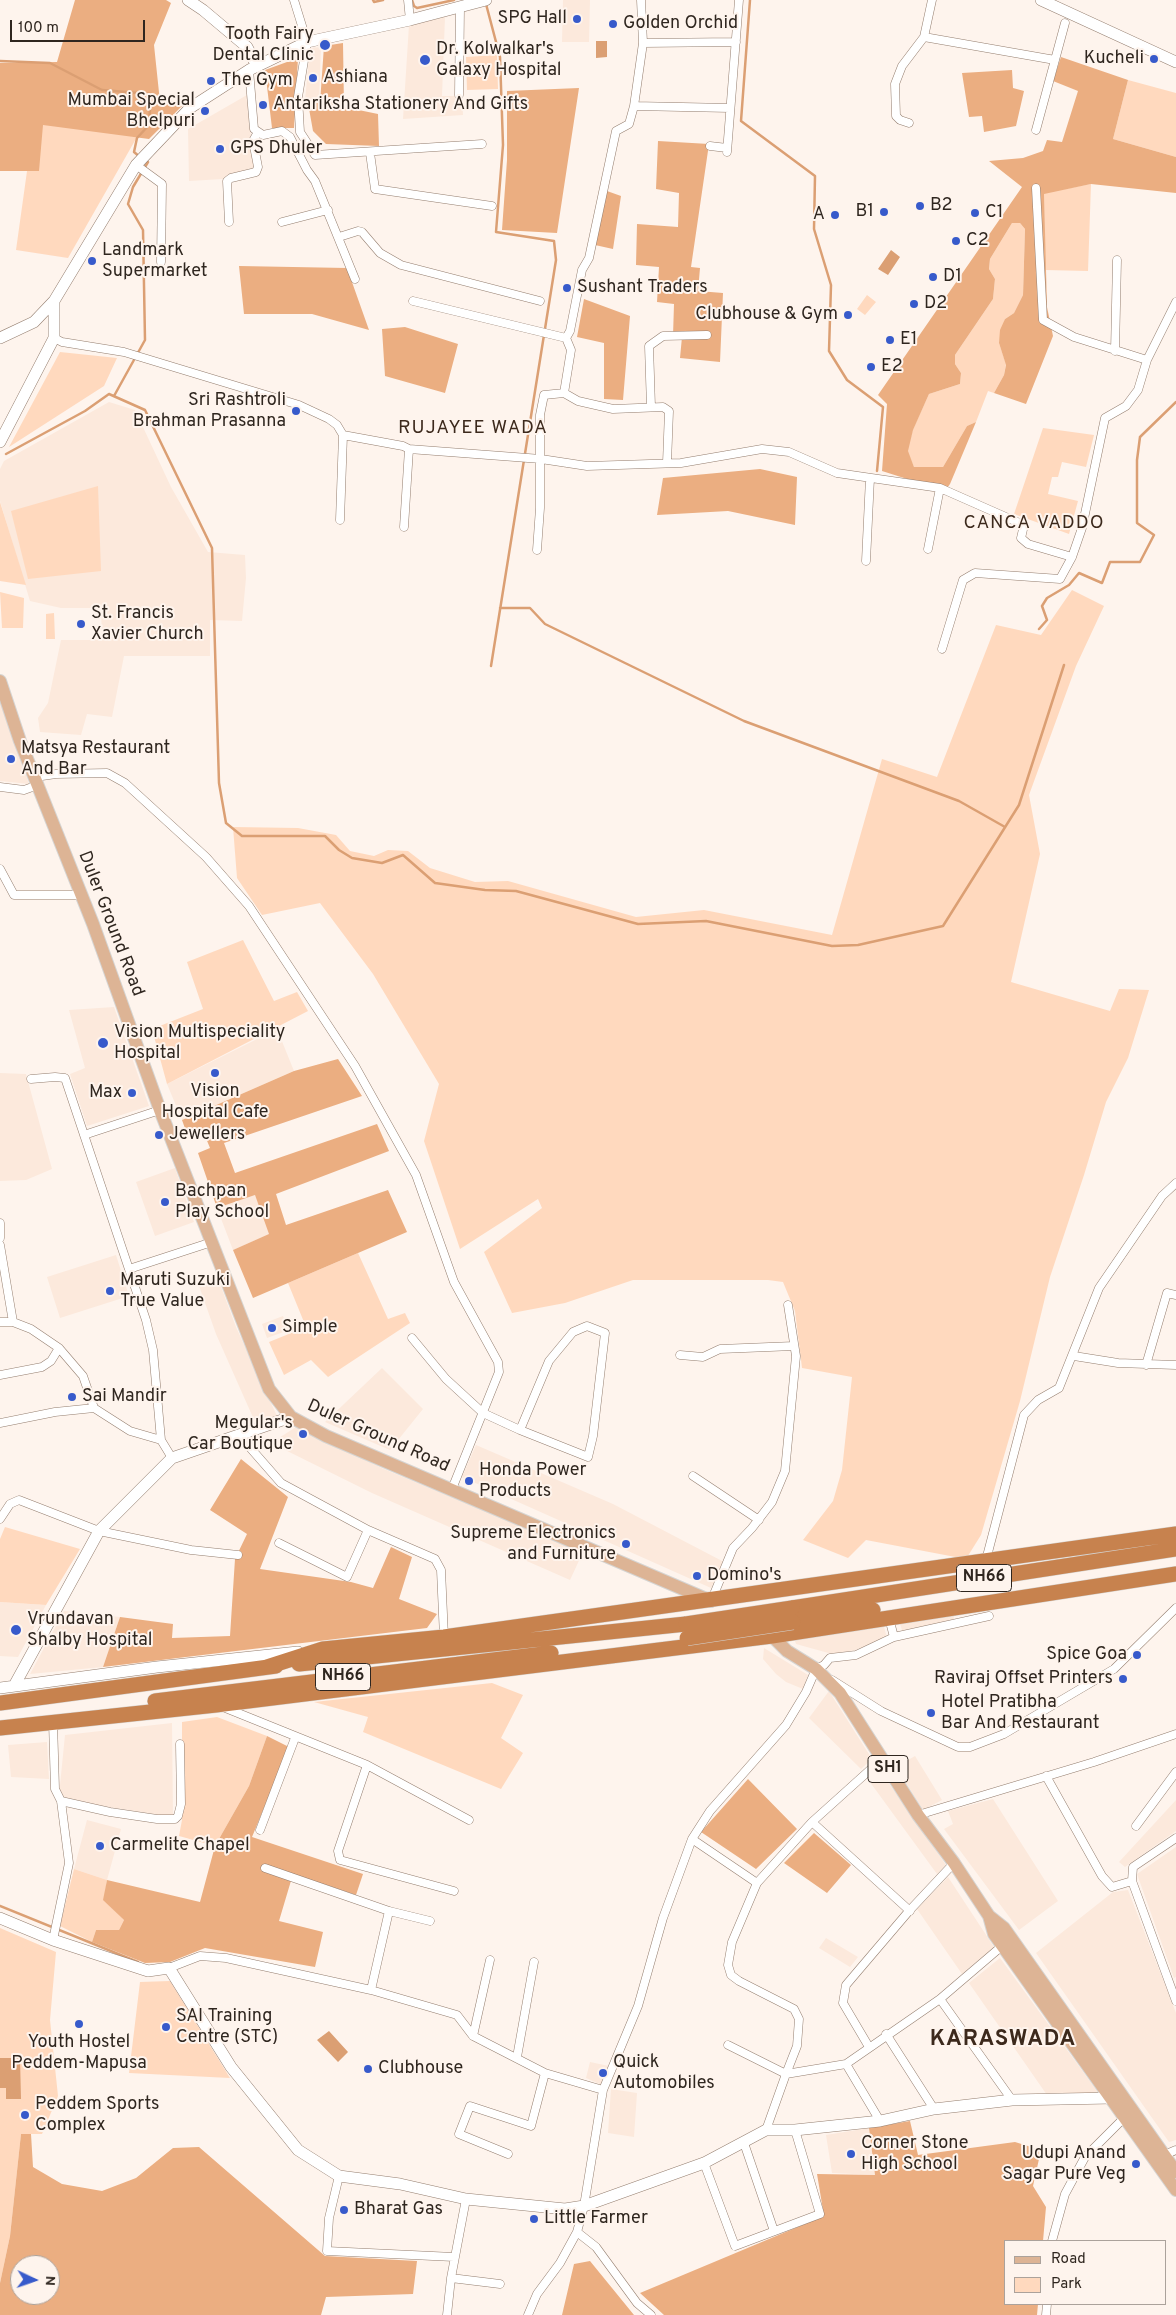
<!DOCTYPE html>
<style>
body{margin:0}
#map{position:relative;width:1176px;height:2315px;overflow:hidden;background:#fef4ed;font-family:Overpass,sans-serif}
canvas{display:block}
.legend{position:absolute;left:1004px;top:2240px;width:162px;height:65px;box-sizing:border-box;background:#fef4ed;border:1px solid #aba29b;margin:0;padding:6px 9px;list-style:none;font-size:15px;color:#2f261f}
.legend li{display:flex;align-items:center;gap:10px;height:25px}
.legend b{width:25px;border:1px solid #aba29b}
.north{position:absolute;left:10px;top:2255px;width:50px;height:50px;box-sizing:border-box;background:#fef4ed;border:1px solid #aba29b;border-radius:50%;rotate:93deg;font-size:14px;font-weight:700;line-height:20px;text-align:center;color:#2f261f}
.north::after{content:'';display:block;margin:auto;width:18px;height:22px;background:#375acb;clip-path:polygon(50% 0,100% 100%,50% 72%,0 100%)}
.scale{position:absolute;left:10px;top:20px;width:135px;height:22px;box-sizing:border-box;border:2px solid #2f261f;border-top:0;padding-left:6px;font-size:15px;line-height:18px;white-space:nowrap;color:#2f261f;-webkit-text-stroke:4px #fef4ed;paint-order:stroke}
</style>
<div id="map">
<canvas width="1176" height="2315"></canvas>
<ul class="legend">
<li><b style="height:6px;background:#ddb495"></b>Road</li>
<li><b style="height:14px;background:#ffd9be"></b>Park</li>
</ul>
<div class="north">N</div>
<div class="scale">100 m</div>
</div>
<script>
const g = document.querySelector('canvas').getContext('2d');
g.lineJoin = 'round';
function paint(path, color) { g.fillStyle = color; g.fill(path, 'evenodd'); }
const shape = rows => new Path2D(rows.map(r => 'M' + r).join(''));
function stroke(path, color, width, dash) { g.strokeStyle = color; g.lineWidth = width; g.lineCap = dash ? 'butt' : 'round'; g.setLineDash(dash || []); g.stroke(path); }
function write(font, color, halo, rows, align = 'center') {
  g.font = font + ' Overpass,sans-serif'; g.lineWidth = 4; g.setLineDash([]); g.textBaseline = 'middle'; g.strokeStyle = halo; g.fillStyle = color; for (const [text, x, y, turn = 0] of rows) {
    g.save(); g.translate(x, y); g.rotate((+turn || 0) * Math.PI / 180); g.textAlign = isNaN(turn) ? turn : align; if (halo) g.strokeText(text, 0, 0); g.fillText(text, 0, 0); g.restore();
  }
}
paint(shape([
 [563,0,590,0,589,42,562,42],
 [445,17,442,96,462,96,463,115,403,119,409,25],
 [321,47,319,101,305,100,310,48],
 [247,95,254,169,223,179,189,181,188,129],
 [109,402,135,410,171,487,208,552,245,555,246,578,242,621,210,620,210,656,124,656,112,717,87,714,81,735,40,732,38,718,48,703,61,640,102,640,101,608,61,608,30,601,0,501,0,469,4,461],
 [0,695,29,784,0,781],
 [114,1007,149,1106,87,1126,70,1074,85,1068,69,1010],
 [277,1029,294,1071,182,1120,167,1084],
 [0,1073,26,1074,52,1169,26,1180,0,1181],
 [175,1168,194,1222,155,1236,136,1182],
 [255,1195,270,1234,233,1250,217,1208],
 [116,1255,129,1296,60,1318,47,1277],
 [217,1276,236,1327,277,1416,255,1422,216,1334,198,1283],
 [283,1316,289,1330,267,1338,262,1324],
 [382,1368,423,1409,390,1450,325,1422],
 [296,1427,384,1469,583,1552,570,1580,372,1493,271,1443],
 [476,1445,613,1504,724,1562,711,1588,462,1477],
 [0,1602,46,1605,18,1657,0,1656],
 [64,1611,120,1617,103,1667,30,1674],
 [953,1611,954,1619,903,1633,899,1621],
 [883,1623,887,1638,855,1650,832,1654,796,1644,794,1638],
 [764,1648,808,1675,803,1689,786,1682,776,1674,763,1659],
 [829,1691,872,1759,861,1769,809,1718],
 [172,1723,173,1817,71,1801,59,1795,65,1735],
 [47,1742,49,1779,11,1777,8,1745],
 [915,1756,942,1800,923,1810,896,1767],
 [879,1769,946,1865,937,1874,867,1778],
 [993,1799,1058,1901,1019,1930,944,1829,953,1824,948,1811],
 [1176,1800,1176,1831,1125,1867,1119,1862],
 [87,1820,121,1829,107,1880,74,1869],
 [1176,1847,1176,1977,1174,1978,1137,1874],
 [948,1877,994,1947,962,1974,917,1909],
 [1128,1890,1176,2013,1176,2140,1169,2142,1036,1953,1113,1892],
 [826,1938,858,1957,850,1967,819,1948],
 [1000,1958,1100,2095,1047,2095,969,1983],
 [590,2062,609,2066,602,2085,586,2078],
 [611,2089,637,2093,634,2137,608,2133],
 [869,2128,875,2175,832,2173,826,2135]
]), '#fce9dc');
paint(shape([
 [497,55,498,89,467,90,466,57],
 [1128,80,1176,93,1176,157,1113,139],
 [34,121,137,137,68,258,16,250],
 [1091,184,1088,271,1045,270,1044,193],
 [1012,223,1020,223,1025,229,1023,295,1014,313,1005,319,999,343,1006,364,1004,375,994,393,988,391,976,422,967,426,943,467,914,467,907,451,913,429,929,394,960,384,961,373,955,364,955,355,993,299,995,279,989,269,990,259],
 [867,295,876,302,865,315,857,309],
 [60,352,117,358,104,386,9,447],
 [1043,428,1094,435,1086,467,1062,462,1058,477,1052,477,1048,494,1078,501,1069,534,1014,514],
 [98,486,101,571,28,579,11,511],
 [0,502,26,585,0,581],
 [1072,590,1104,606,1076,666,1029,795,1040,854,1011,982,1110,1011,1119,989,1149,990,1128,1058,1106,1102,1084,1175,1050,1277,1020,1401,981,1535,966,1559,866,1540,848,1558,803,1540,833,1501,842,1470,852,1377,802,1368,795,1311,783,1282,768,1280,633,1280,565,1303,512,1313,484,1252,542,1208,538,1199,460,1249,424,1141,439,1084,373,974,320,903,262,915,237,878,233,827,298,828,336,835,350,851,374,856,388,850,408,851,430,868,475,882,508,881,636,917,704,910,832,935,882,759,937,777,996,625,1041,635],
 [0,592,24,598,23,628,2,628],
 [54,613,55,639,46,639,46,614],
 [243,940,274,1001,297,992,308,1011,167,1084,152,1029,203,1009,187,962],
 [358,1253,388,1319,405,1313,410,1323,328,1377,311,1360,284,1375,269,1342,306,1327,288,1283],
 [5,1527,80,1549,46,1605,0,1602,0,1539],
 [492,1683,523,1695,501,1738,523,1753,501,1789,363,1732,368,1717,314,1702],
 [217,1717,267,1736,249,1786,215,1846,179,1836,182,1820,182,1722],
 [74,1869,107,1880,104,1900,124,1920,119,1930,96,1930,92,1942,60,1926],
 [0,1928,56,1952,50,2020,58,2096,42,2134,21,2134,10,2236,0,2283],
 [170,1981,230,2078,129,2073,140,1982]
]), '#ffd9be');
paint(shape([
 [75,0,166,0,171,3,154,45,160,102,182,106,149,139,43,125,39,171,0,171,0,63,57,62],
 [343,43,344,107,378,114,379,146,326,144,313,131,308,103,320,103,324,46],
 [1061,57,1128,80,1113,139,1176,157,1176,193,1091,184,1044,194,1047,307,1053,336,1026,404,994,393,1004,375,1006,365,999,343,1000,330,1005,319,1014,313,1023,295,1025,229,1020,223,1012,223,990,259,989,269,995,279,993,299,955,355,955,364,961,373,960,384,929,394,913,430,908,451,914,467,943,467,967,426,976,422,950,484,945,491,882,471,887,404,878,395,1022,187,989,161,1023,158,1043,151,1047,140,1062,142,1078,91,1053,81],
 [298,58,294,128,272,128,265,70],
 [1012,70,1013,88,1024,91,1016,126,984,132,982,116,969,117,962,73],
 [579,88,557,233,502,230,507,160,507,91],
 [658,141,709,144,691,267,700,268,698,291,723,293,720,362,680,358,682,337,673,336,674,304,657,302,659,267,636,265,637,224,678,227,679,193,656,189],
 [607,191,621,196,613,249,595,245],
 [239,266,347,268,369,330,312,314,244,314],
 [584,299,630,316,623,400,604,399,604,343,577,337],
 [405,327,458,344,445,393,385,376,382,329],
 [760,469,797,477,795,525,728,511,657,515,663,478],
 [338,1059,362,1096,224,1143,235,1173,377,1124,389,1151,276,1194,286,1225,388,1190,407,1232,253,1298,233,1250,269,1234,255,1195,217,1208,198,1153,210,1148,203,1131,187,1134,182,1120,294,1071],
 [241,1459,288,1497,260,1569,351,1582,373,1588,391,1547,412,1557,399,1599,437,1614,427,1628,103,1667,120,1617,173,1624,172,1638,230,1636,235,1559,247,1534,210,1510],
 [267,1736,289,1747,252,1837,363,1874,356,1895,293,1874,279,1921,323,1932,315,1967,205,1948,170,1962,145,1963,92,1942,96,1930,119,1930,124,1920,103,1900,107,1880,200,1902,215,1846,249,1786],
 [748,1779,797,1829,756,1869,701,1832],
 [814,1833,851,1865,827,1893,784,1863],
 [910,2121,918,2155,1015,2142,1041,2150,1033,2186,1046,2207,1043,2241,1005,2241,1005,2304,1038,2304,1037,2315,664,2315,640,2293,824,2216,817,2174,875,2175,869,2128],
 [21,2134,31,2134,33,2167,62,2184,102,2191,136,2178,173,2148,199,2147,325,2256,417,2261,413,2294,326,2297,321,2315,0,2315,0,2283,10,2236],
 [20,2265,50,2265,50,2295,20,2295],
 [590,2261,634,2315,562,2315,574,2264]
]), '#ebae81');
paint(shape([
 [596,41,607,41,607,57,596,58],
 [891,250,900,257,888,275,878,269],
 [329,2031,348,2052,338,2062,317,2040],
 [0,2058,20,2058,21,2099,6,2099,6,2088,0,2088]
]), '#db9f73');
stroke(shape([
 [373,0,374,2,383,0],
 [412,0,414,6,417,8,454,0],
 [750,0,741,121,815,176,814,229,831,285,829,351,847,380,883,407,877,471],
 [486,4,500,57,503,145,496,232,554,241,556,260,491,666],
 [0,61,50,63,102,90,151,94,149,125,137,138,134,152,140,157],
 [114,396,145,340,143,230,128,204,133,187,148,162,144,160],
 [6,454,85,411,109,394,145,410,212,548,219,783,226,823,242,836,325,836,339,850,352,858,382,863,403,855,435,883,485,890,516,891,638,924,706,921,832,946,858,945,943,926,1019,805,1064,665],
 [500,608,530,608,545,624,744,721,959,801,1005,827],
 [1039,629,1047,620,1042,606,1047,598,1069,585,1079,573,1102,583,1110,562,1140,562,1154,535,1137,523,1137,460,1140,437,1176,402],
 [0,1906,138,1962]
]), '#db9f73', 2.5);
const street = shape([
 [294,0,307,42,298,97,300,132,315,155,482,144],
 [408,0,410,20],
 [932,0,924,37,1055,60],
 [643,43,736,42],
 [249,70,254,129,263,135,282,131,290,137,307,170,315,181,355,279],
 [459,95,460,7],
 [634,106,730,108],
 [909,123,900,120,896,116,895,84,902,66,924,37],
 [1036,130,1065,23],
 [710,146,727,148],
 [727,152,739,0],
 [370,153,375,189,492,206],
 [136,165,162,184,161,262],
 [1036,188,1043,320,1074,337,1147,360],
 [229,222,227,181,231,178,256,172,258,167,253,141,258,132],
 [282,222,328,210],
 [339,237,358,231,362,232,380,253,401,265,540,301],
 [413,301,566,338],
 [54,338,62,342,124,352,299,405,329,419,337,425,343,435,403,446,409,449,541,459,587,466,681,463,762,449,789,452,837,473,940,488,1024,525,1021,538,1028,544,1072,557],
 [566,338,570,331,582,270,589,258,616,131,629,124,634,106,643,43,641,0],
 [566,338,571,350,564,393,578,401,613,409,663,407,669,411,667,463],
 [1115,351,1117,260],
 [651,407,649,346,663,336,707,335],
 [340,520,343,435],
 [404,527,409,449],
 [928,549,940,488],
 [537,550,540,508,540,415,544,395,564,393],
 [866,561,870,478],
 [942,649,963,580,975,573,1060,579,1072,557,1082,528,1105,418,1126,406,1138,390,1147,360,1176,302],
 [35,777,56,774,107,773,125,783,206,857,249,906,355,1066,416,1175,454,1282,498,1362,499,1372,452,1489],
 [0,787,24,790,38,785],
 [0,869,14,895,82,895],
 [31,1079,55,1077,65,1078,146,1320,153,1350,161,1440,172,1458],
 [84,1135,160,1110],
 [0,1238,0,1223],
 [0,1245,13,1322],
 [129,1269,212,1242],
 [0,1322,13,1322,31,1329,59,1348,83,1376,94,1408],
 [412,1338,446,1379,483,1413,520,1430,588,1457,593,1436,605,1333,587,1326,573,1332,549,1361,520,1430],
 [680,1355,703,1357,720,1349,794,1346],
 [1074,1356,1118,1363,1176,1365],
 [1146,1365,1167,1293,1176,1295],
 [0,1375,42,1367,51,1361,59,1348],
 [0,1423,55,1412,94,1408,130,1431,161,1440],
 [239,1435,281,1483,368,1530,435,1559,441,1570,444,1637],
 [693,1476,759,1520],
 [0,1519,10,1504,19,1500,99,1531,191,1550,238,1555],
 [279,1543,347,1577,368,1530],
 [986,1560,1024,1415,1038,1400,1059,1388,1099,1288,1162,1196,1176,1183],
 [712,1599,733,1548,752,1528,772,1502,785,1471,796,1356,788,1305],
 [889,1618,894,1637],
 [832,1680,881,1711,958,1747,970,1747,1004,1734,1114,1669,1176,1608],
 [223,1707,367,1765,469,1820],
 [367,1765,338,1851,340,1860,454,1891],
 [1046,1776,1102,1876,1112,1887,1132,1881],
 [61,1801,110,1812,157,1819,175,1819,178,1816,181,1804,180,1744],
 [918,1815,1094,1762,1176,1734],
 [812,1822,910,1911],
 [1136,1826,1176,1772],
 [260,1830,295,1738],
 [1176,1838,1133,1867,1132,1881,1176,2001],
 [692,1839,757,1883],
 [265,1868,389,1911,430,1921],
 [53,1940,69,1863,61,1801,55,1789,53,1722],
 [169,1968,200,1956,226,1958,371,1990,457,2015,473,2036,545,2073,603,2090],
 [371,1990,389,1911],
 [940,1999,1012,2100],
 [886,2034,934,2109],
 [473,2036,490,1960],
 [728,2045,786,2074,797,2046,799,2019,794,2009,739,1981,731,1975,728,1965,732,1942,757,1883,812,1822,882,1759],
 [869,2047,843,2003,846,1985,909,1911,954,1863],
 [517,2057,534,1962],
 [846,2064,880,2121],
 [766,2130,786,2074,846,2064,940,1999,1002,1946],
 [744,2143,774,2231],
 [508,2154,459,2134,470,2106,531,2126,545,2073],
 [1162,2156,1176,2150],
 [704,2163,735,2246,820,2214,795,2130],
 [339,2176,329,2218,327,2251,454,2257],
 [577,2232,596,2247,637,2303,651,2315],
 [1052,2241,1065,2194,1085,2157,1125,2117],
 [451,2278,500,2284],
 [447,2315,451,2278,466,2199],
 [528,2315,537,2294,560,2263,577,2232,584,2206,603,2090,638,2006,663,1918,692,1839,710,1811,786,1725,806,1692,816,1669,824,1665,830,1658,856,1655,894,1637,989,1616],
 [1046,2315,1047,2304]
]);
const secondary = shape([
 [188,0,203,10,247,47,257,66],
 [1041,0,1176,62],
 [0,338,34,322,54,301,136,165,190,108,249,70,307,42,410,20,486,0],
 [0,442,54,338,54,301],
 [14,1686,99,1531,172,1458,291,1417],
 [0,1688,157,1667,298,1652],
 [0,1918,53,1940,148,1971,169,1968,231,2067,298,2150,339,2176,400,2184,466,2199,565,2209,584,2206,704,2163,766,2130,795,2130,880,2121,934,2109,1012,2100,1111,2098,1118,2095]
]);
const primary = shape([
 [0,681,20,741,93,924,160,1110,269,1389,291,1417,326,1436,711,1601],
 [772,1636,787,1651,816,1669,840,1693,918,1815,954,1863,989,1916,994,1934,1176,2190],
 [989,1916,1004,1928,1176,2172]
]);
const highway = shape([
 [792,1608,1176,1549],
 [793,1622,873,1610],
 [299,1664,686,1624],
 [267,1667,323,1649,444,1637,1176,1534],
 [155,1701,551,1653],
 [0,1703,276,1666],
 [0,1728,216,1705,772,1636,1176,1574]
]);
stroke(street, '#947e6f', 9);
stroke(secondary, '#947e6f', 12);
stroke(primary, '#d5d4d2', 14);
stroke(highway, '#d5d4d2', 16);
stroke(street, '#fff', 8);
stroke(secondary, '#fff', 11);
stroke(primary, '#ddb495', 12);
stroke(highway, '#c7824e', 15);
const highwayBridge = shape([
 [686,1624,792,1608],
 [687,1638,793,1622]
]);
stroke(highwayBridge, '#d5d4d2', 16, []);
stroke(highwayBridge, '#c7824e', 15);
for (const [x, y, r, color] of [
 [577,19,5,"#375acb"],
 [613,24,5,"#375acb"],
 [325,45,6,"#375acb"],
 [1154,59,5,"#375acb"],
 [425,60,6,"#375acb"],
 [313,78,5,"#375acb"],
 [211,81,5,"#375acb"],
 [263,105,5,"#375acb"],
 [205,111,5,"#375acb"],
 [220,149,5,"#375acb"],
 [920,206,5,"#375acb"],
 [884,212,5,"#375acb"],
 [975,213,5,"#375acb"],
 [835,215,5,"#375acb"],
 [956,241,5,"#375acb"],
 [92,261,5,"#375acb"],
 [933,277,5,"#375acb"],
 [567,288,5,"#375acb"],
 [914,304,5,"#375acb"],
 [848,315,5,"#375acb"],
 [890,340,5,"#375acb"],
 [871,367,5,"#375acb"],
 [296,411,5,"#375acb"],
 [81,624,5,"#375acb"],
 [11,759,5,"#375acb"],
 [103,1043,6,"#375acb"],
 [215,1073,5,"#375acb"],
 [132,1093,5,"#375acb"],
 [159,1135,5,"#375acb"],
 [165,1202,5,"#375acb"],
 [110,1291,5,"#375acb"],
 [272,1328,5,"#375acb"],
 [72,1397,5,"#375acb"],
 [303,1434,5,"#375acb"],
 [469,1481,5,"#375acb"],
 [626,1544,5,"#375acb"],
 [697,1576,5,"#375acb"],
 [16,1630,6,"#375acb"],
 [1137,1655,5,"#375acb"],
 [1123,1679,5,"#375acb"],
 [931,1713,5,"#375acb"],
 [100,1846,5,"#375acb"],
 [79,2024,5,"#375acb"],
 [166,2027,5,"#375acb"],
 [368,2069,5,"#375acb"],
 [603,2073,5,"#375acb"],
 [25,2115,5,"#375acb"],
 [851,2154,5,"#375acb"],
 [1136,2164,5,"#375acb"],
 [344,2210,5,"#375acb"],
 [534,2219,5,"#375acb"]
]) { const dot = new Path2D(); dot.arc(x, y, r, 0, 2 * Math.PI); g.fillStyle = color; g.fill(dot); stroke(dot, '#fef4ed', 2); }
for (const [x, y, w] of [
 [984,1578,55],
 [343,1677,55],
 [888,1769,40]
]) { const box = new Path2D(); box.roundRect(x - w / 2, y - 13.5, w, 27, 4); g.fillStyle = '#fef4ed'; g.fill(box); stroke(box, '#2f261f', 1); }
write('bold 16px', '#2f261f', null, [
 ["NH66",984,1578],
 ["NH66",343,1677],
 ["SH1",888,1769]
]);
write('18px', '#2f261f', '#fef4ed', [
 ["SPG Hall",567,19,"right"],
 ["Golden Orchid",623,24],
 ["Tooth Fairy",314,35,"right"],
 ["Dental Clinic",314,56,"right"],
 ["Dr. Kolwalkar's",436,50],
 ["Galaxy Hospital",436,71],
 ["Kucheli",1144,59,"right"],
 ["Ashiana",323,78],
 ["The Gym",221,81],
 ["Mumbai Special",195,101,"right"],
 ["Bhelpuri",195,122,"right"],
 ["Antariksha Stationery And Gifts",273,105],
 ["GPS Dhuler",230,149],
 ["B2",930,206],
 ["B1",874,212,"right"],
 ["C1",985,213],
 ["A",825,215,"right"],
 ["C2",966,241],
 ["Landmark",102,251],
 ["Supermarket",102,272],
 ["D1",943,277],
 ["Sushant Traders",577,288],
 ["D2",924,304],
 ["Clubhouse & Gym",838,315,"right"],
 ["E1",900,340],
 ["E2",881,367],
 ["Sri Rashtroli",286,401,"right"],
 ["Brahman Prasanna",286,422,"right"],
 ["St. Francis",91,614],
 ["Xavier Church",91,635],
 ["Matsya Restaurant",21,749],
 ["And Bar",21,770],
 ["Vision Multispeciality",114,1033],
 ["Hospital",114,1054],
 ["Vision",215,1092,"center"],
 ["Hospital Cafe",215,1113,"center"],
 ["Max",122,1093,"right"],
 ["Jewellers",169,1135],
 ["Bachpan",175,1192],
 ["Play School",175,1213],
 ["Maruti Suzuki",120,1281],
 ["True Value",120,1302],
 ["Simple",282,1328],
 ["Sai Mandir",82,1397],
 ["Megular's",293,1424,"right"],
 ["Car Boutique",293,1445,"right"],
 ["Honda Power",479,1471],
 ["Products",479,1492],
 ["Supreme Electronics",616,1534,"right"],
 ["and Furniture",616,1555,"right"],
 ["Domino's",707,1576],
 ["Vrundavan",27,1620],
 ["Shalby Hospital",27,1641],
 ["Spice Goa",1127,1655,"right"],
 ["Raviraj Offset Printers",1113,1679,"right"],
 ["Hotel Pratibha",941,1703],
 ["Bar And Restaurant",941,1724],
 ["Carmelite Chapel",110,1846],
 ["SAI Training",176,2017],
 ["Centre (STC)",176,2038],
 ["Youth Hostel",79,2043,"center"],
 ["Peddem-Mapusa",79,2064,"center"],
 ["Quick",613,2063],
 ["Automobiles",613,2084],
 ["Clubhouse",378,2069],
 ["Peddem Sports",35,2105],
 ["Complex",35,2126],
 ["Corner Stone",861,2144],
 ["High School",861,2165],
 ["Udupi Anand",1126,2154,"right"],
 ["Sagar Pure Veg",1126,2175,"right"],
 ["Bharat Gas",354,2210],
 ["Little Farmer",544,2219]
], 'left');
write('18px', '#2f261f', '#fef4ed', [
 ["Duler Ground Road",110,924,69],
 ["Duler Ground Road",378,1437,24]
]);
g.letterSpacing = '1px';
write('19px', '#3c291c', '#fef4ed', [
 ["RUJAYEE WADA",473,429],
 ["CANCA VADDO",1034,524]
]);
g.letterSpacing = '0px';
g.letterSpacing = '1px';
write('bold 22px', '#3c291c', '#fef4ed', [
 ["KARASWADA",1003,2041]
]);
g.letterSpacing = '0px';
</script>
